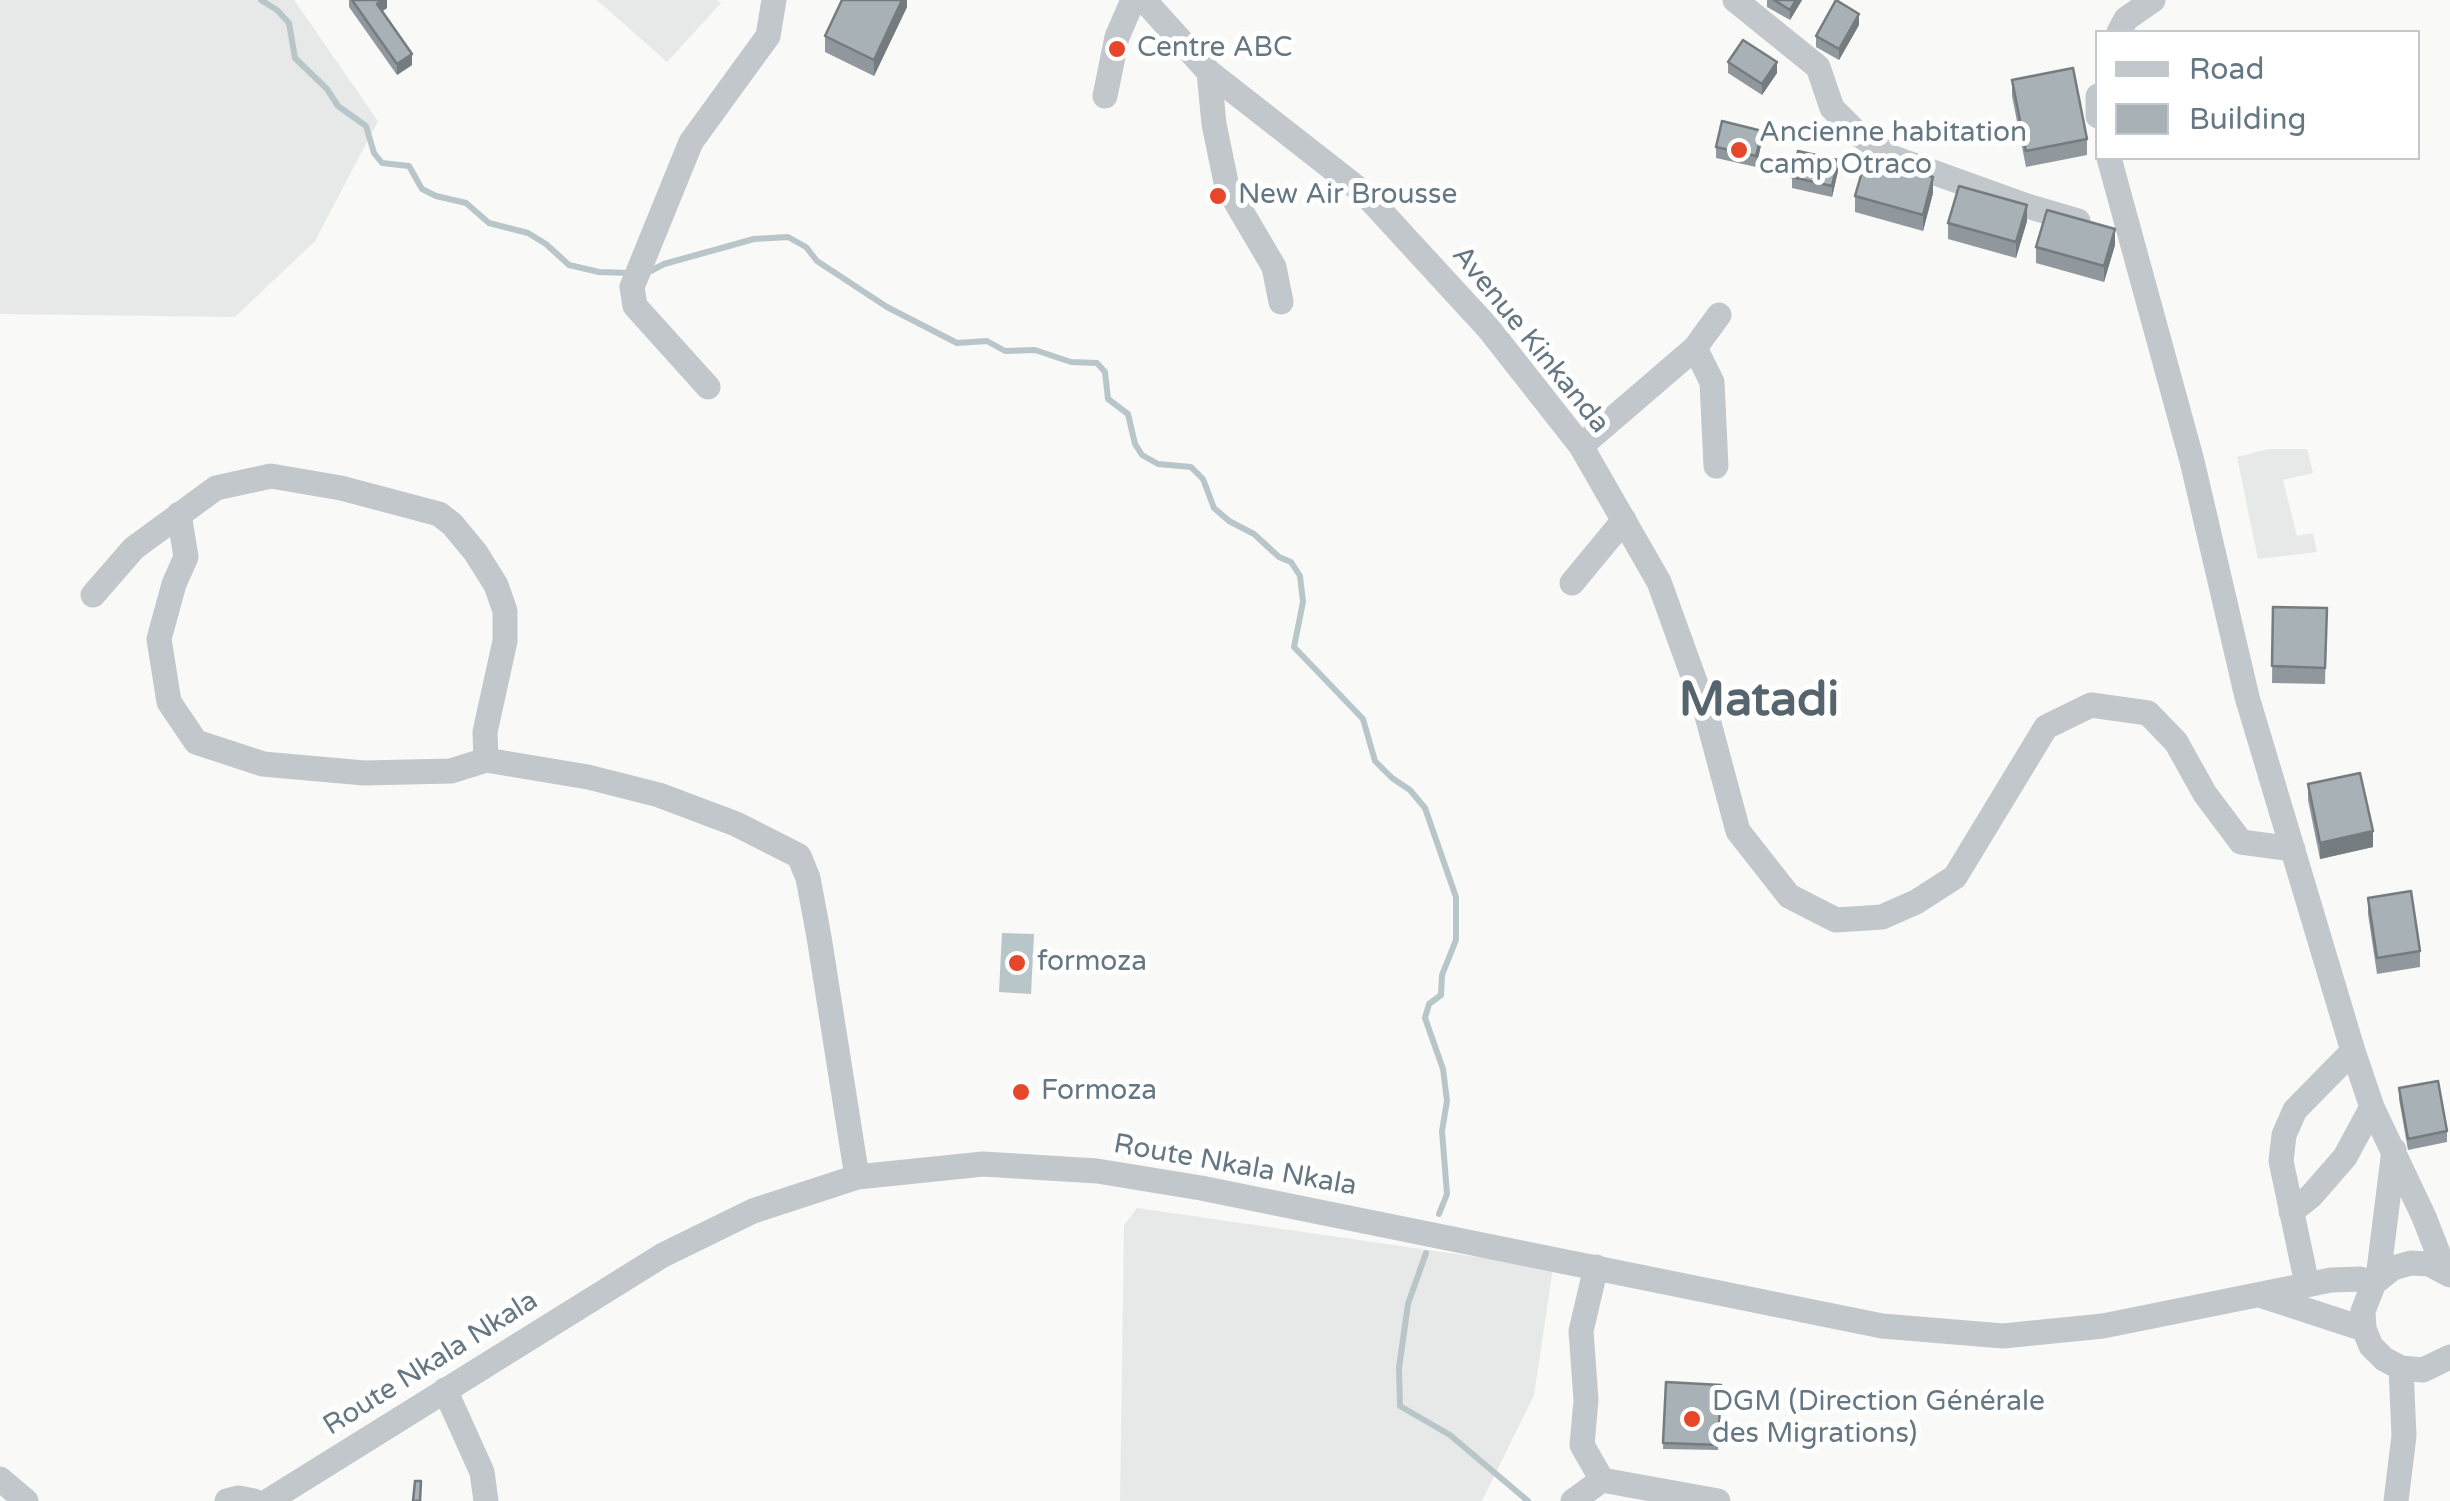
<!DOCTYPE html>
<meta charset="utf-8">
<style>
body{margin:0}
#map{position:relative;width:2450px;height:1501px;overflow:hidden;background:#f9f9f7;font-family:"Varela Round",sans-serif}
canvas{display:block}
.legend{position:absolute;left:2095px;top:30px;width:325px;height:130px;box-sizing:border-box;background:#fff;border:2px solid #c1c9cd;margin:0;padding:12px 18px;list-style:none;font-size:30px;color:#647782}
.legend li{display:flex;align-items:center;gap:20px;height:50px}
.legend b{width:50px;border:2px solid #c1c9cd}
</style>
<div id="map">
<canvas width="2450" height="1501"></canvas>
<ul class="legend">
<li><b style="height:12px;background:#c2c7cb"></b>Road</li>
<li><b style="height:28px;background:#a7b1b6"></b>Building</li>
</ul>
</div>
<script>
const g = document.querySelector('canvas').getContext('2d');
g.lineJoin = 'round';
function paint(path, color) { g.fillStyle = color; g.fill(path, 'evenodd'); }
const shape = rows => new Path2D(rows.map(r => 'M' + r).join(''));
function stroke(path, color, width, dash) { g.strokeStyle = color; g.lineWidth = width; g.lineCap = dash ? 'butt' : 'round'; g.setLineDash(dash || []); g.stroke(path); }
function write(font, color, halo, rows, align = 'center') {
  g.font = font + ' "Varela Round",sans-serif'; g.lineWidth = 10; g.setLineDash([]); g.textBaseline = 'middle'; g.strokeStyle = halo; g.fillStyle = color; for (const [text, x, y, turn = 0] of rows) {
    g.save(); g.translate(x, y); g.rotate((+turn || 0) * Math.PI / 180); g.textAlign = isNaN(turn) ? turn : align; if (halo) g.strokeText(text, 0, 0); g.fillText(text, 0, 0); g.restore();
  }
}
paint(shape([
 [0,0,294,0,378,121,315,241,235,317,0,314],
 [597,0,717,0,721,3,667,62],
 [2268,449,2307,449,2313,473,2283,480,2297,536,2313,533,2317,552,2258,559,2237,457],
 [1137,1208,1553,1268,1534,1395,1482,1501,1120,1501,1124,1225]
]), '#e7e9e8');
paint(shape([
 [1002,933,1034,934,1031,994,999,992]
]), '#b8c6c9');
stroke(shape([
 [261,0,277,10,289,23,295,58,327,89,338,106,366,126,374,153,382,163,409,166,422,189,436,196,466,203,489,223,528,233,546,244,569,265,599,272,629,273],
 [647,273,664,264,754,239,788,237,806,247,817,261,887,307,957,343,987,341,1005,351,1035,350,1071,362,1097,363,1105,372,1108,399,1128,414,1135,444,1142,455,1158,464,1191,467,1203,479,1214,508,1229,521,1254,534,1279,557,1291,562,1300,576,1303,602,1294,647,1363,719,1375,761,1392,778,1410,790,1425,808,1456,897,1456,940,1442,975,1441,995,1429,1004,1425,1018,1443,1069,1447,1101,1442,1131,1447,1194,1439,1214],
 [1426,1253,1408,1304,1399,1368,1400,1406,1450,1435,1528,1501]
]), '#b8c6c9', 6);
stroke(shape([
 [1144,0,1209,72,1365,194,1489,329,1581,446,1659,582,1706,712,1738,831,1789,896,1836,920,1882,917,1916,902,1955,877,2046,727,2091,705,2148,713,2176,742,2205,794,2241,842,2293,849],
 [1735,0,1818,67,1832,108,1858,134,1891,157,2027,206,2078,221],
 [2119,32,2126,19,2153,0],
 [1209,72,1214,124,1227,187,1274,267,1281,302],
 [1105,96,1117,37,1133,0],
 [2098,96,2098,116],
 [2109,158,2192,461,2247,697,2353,1051,2372,1107,2424,1217,2445,1271],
 [1695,348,1712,382,1716,466],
 [708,387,635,306,632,287,691,142,768,36,774,0],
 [1581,446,1695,348,1719,315],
 [179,514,186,557,174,584,159,639,169,702,196,742,263,764,364,773,451,771,486,760],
 [1572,583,1624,520],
 [93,595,134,548,216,488,271,476,341,488,439,514,452,524,476,553,496,585,505,611,505,641,485,732,486,760,588,777,659,795,736,824,799,856,808,878,819,937,857,1177],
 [2291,1212,2311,1196,2345,1157,2372,1107],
 [1596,1267,1581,1331,1586,1400,1582,1445,1602,1480],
 [2450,1275,2429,1264,2411,1263,2393,1268,2374,1283,2363,1311,2364,1329,2371,1346,2384,1359,2401,1368,2423,1370,2450,1357],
 [2378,1278,2394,1150],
 [2307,1284,2281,1161,2284,1135,2295,1110,2353,1051],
 [2263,1296,2364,1329],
 [445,1390,482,1472,486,1501],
 [0,1479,26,1501],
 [227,1501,239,1498,254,1501],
 [268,1501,663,1255,753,1211,857,1177,983,1164,1097,1171,1201,1188,1882,1326,2003,1336,2103,1326,2331,1280,2360,1279,2374,1283],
 [1573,1501,1602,1480,1718,1501],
 [2396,1501,2404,1436,2401,1368]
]), '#c2c7cb', 25);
paint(shape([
 [349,0,387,0,387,8,382,11,412,65,397,75,349,7],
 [907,0,907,7,874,76,825,52,825,36],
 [1767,0,1802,0,1790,20,1767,7],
 [1859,25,1839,60,1816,47,1816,36],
 [1728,62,1777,73,1762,95,1728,73],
 [2012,80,2087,139,2087,155,2026,167,2012,96],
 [1762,141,1756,167,1716,158,1716,147],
 [1838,171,1832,197,1792,188,1792,177],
 [1933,193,1923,231,1855,212,1855,196],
 [2027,221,2016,258,1948,239,1948,223],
 [2115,245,2104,282,2036,263,2036,247],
 [2273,607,2327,608,2325,684,2272,683],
 [2308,784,2373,847,2320,859,2308,800],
 [2368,898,2420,951,2420,967,2377,974,2368,914],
 [2399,1088,2447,1131,2447,1142,2408,1150,2399,1099],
 [1666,1382,1721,1385,1718,1450,1663,1449]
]), '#90989d');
paint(shape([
 [382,0,387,0,387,8,377,15,377,4],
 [902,0,907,0,907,7,874,76,874,60],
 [1796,0,1802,0,1790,20,1790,10],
 [1859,14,1859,25,1839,60,1839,49],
 [412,54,412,65,397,75,397,64],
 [1777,62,1777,73,1762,95,1762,84],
 [1762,131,1762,141,1756,167,1756,156],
 [1838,160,1838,171,1832,197,1832,186],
 [1933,177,1933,193,1923,231,1923,215],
 [2027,205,2027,221,2016,258,2016,242],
 [2115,229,2115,245,2104,282,2104,266],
 [2373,831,2373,847,2320,859,2320,843]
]), '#757c7f');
const building = shape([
 [352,0,382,0,377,4,412,54,397,64,352,0],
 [842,0,902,0,874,60,825,36,842,0],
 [1774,0,1796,0,1790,10,1774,0],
 [1836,0,1859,14,1839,49,1816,36,1836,0],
 [1743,40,1777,62,1762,84,1728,62,1743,40],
 [2073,68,2087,139,2026,151,2012,80,2073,68],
 [1722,121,1762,131,1756,156,1716,147,1722,121],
 [1798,151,1838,160,1832,186,1792,177,1798,151],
 [1866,158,1933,177,1923,215,1855,196,1866,158],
 [1959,186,2027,205,2016,242,1948,223,1959,186],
 [2047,210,2115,229,2104,266,2036,247,2047,210],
 [2273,607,2327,608,2325,668,2272,666,2273,607],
 [2360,773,2373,831,2320,843,2308,784,2360,773],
 [2411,891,2420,951,2377,958,2368,898,2411,891],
 [2438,1081,2447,1131,2408,1139,2399,1088,2438,1081],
 [1666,1382,1721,1385,1718,1445,1663,1443,1666,1382],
 [415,1481,421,1481,420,1501,413,1501,415,1481]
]);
paint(building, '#a7b1b6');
stroke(building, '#757c7f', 2.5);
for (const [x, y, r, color] of [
 [1117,49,10,"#e6462a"],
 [1739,150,10,"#e6462a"],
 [1218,196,10,"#e6462a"],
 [1017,963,10,"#e6462a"],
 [1021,1092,10,"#e6462a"],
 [1692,1419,10,"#e6462a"]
]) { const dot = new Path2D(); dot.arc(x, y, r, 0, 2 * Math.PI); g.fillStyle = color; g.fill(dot); stroke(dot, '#fff', 4); }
write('28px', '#647782', '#fff', [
 ["Centre ABC",1137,49],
 ["Ancienne habitation",1759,134],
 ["camp Otraco",1759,166],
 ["New Air Brousse",1238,196],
 ["formoza",1037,963],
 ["Formoza",1041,1092],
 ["DGM (Direction Générale",1712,1403],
 ["des Migrations)",1712,1435]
], 'left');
write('28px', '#647782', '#fff', [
 ["Avenue Kinkanda",1530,340,51],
 ["Route Nkala Nkala",1235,1166,10],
 ["Route Nkala Nkala",431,1364,-32]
]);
write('bold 48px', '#56656d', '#fff', [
 ["Matadi",1759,702]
]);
</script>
